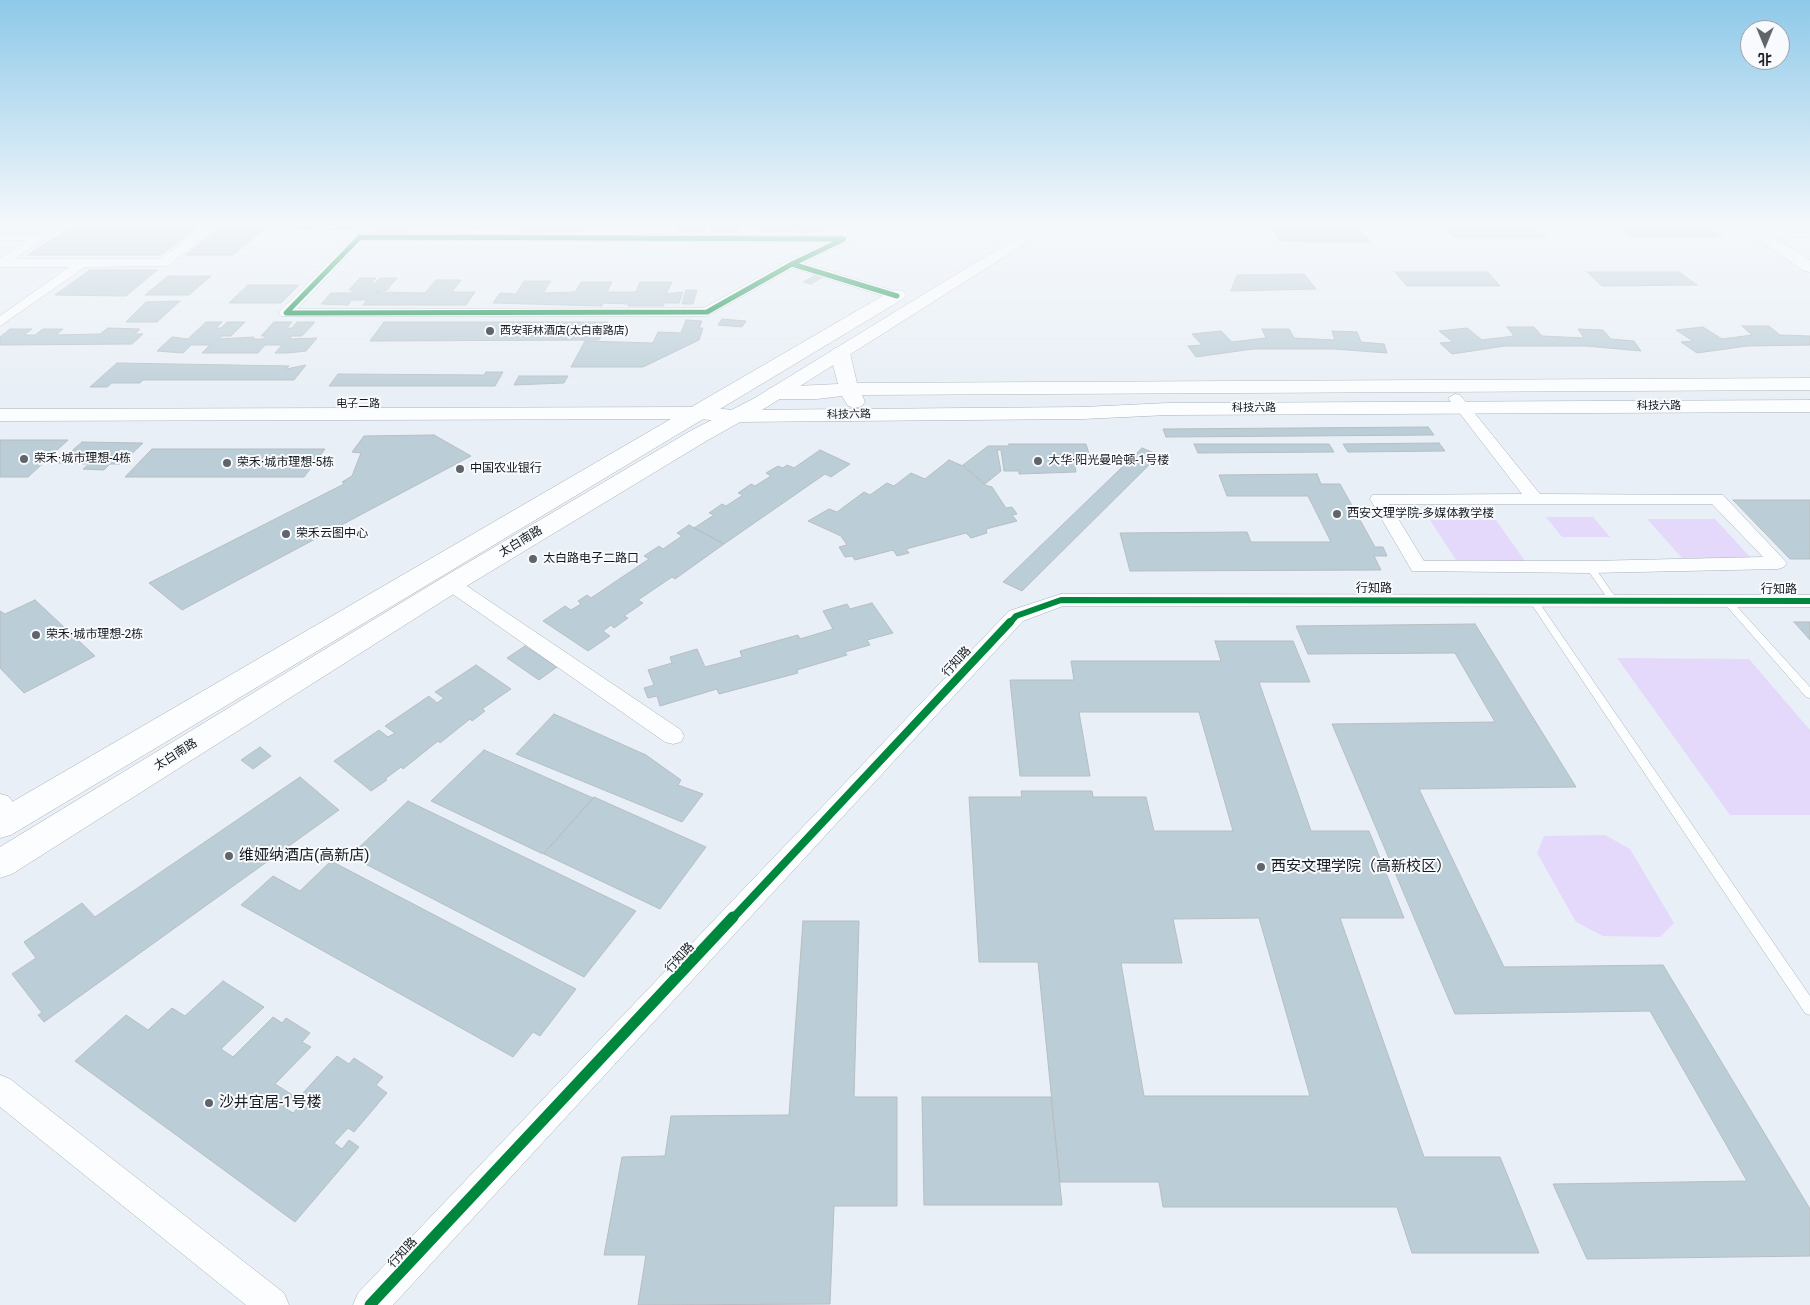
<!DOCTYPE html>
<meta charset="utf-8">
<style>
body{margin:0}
#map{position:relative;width:1810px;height:1305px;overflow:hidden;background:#e8eff6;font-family:Roboto,"Noto Sans SC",sans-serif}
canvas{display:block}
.north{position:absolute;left:1740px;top:20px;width:50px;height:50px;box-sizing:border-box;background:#f8fafd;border:1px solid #9da0a4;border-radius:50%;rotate:180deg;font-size:14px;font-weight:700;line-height:20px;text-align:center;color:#151a1e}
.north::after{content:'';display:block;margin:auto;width:18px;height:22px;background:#5f656a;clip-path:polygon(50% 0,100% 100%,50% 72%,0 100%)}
</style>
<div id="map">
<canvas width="1810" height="1305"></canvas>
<div class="north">北</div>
</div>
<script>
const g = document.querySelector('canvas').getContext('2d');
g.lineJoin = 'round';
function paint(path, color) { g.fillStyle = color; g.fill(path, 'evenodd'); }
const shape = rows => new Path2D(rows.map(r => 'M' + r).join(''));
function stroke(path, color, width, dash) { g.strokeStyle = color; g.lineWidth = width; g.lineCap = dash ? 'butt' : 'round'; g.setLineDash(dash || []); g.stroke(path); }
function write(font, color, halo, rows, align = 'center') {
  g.font = font + ' Roboto,"Noto Sans SC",sans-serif'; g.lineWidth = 4; g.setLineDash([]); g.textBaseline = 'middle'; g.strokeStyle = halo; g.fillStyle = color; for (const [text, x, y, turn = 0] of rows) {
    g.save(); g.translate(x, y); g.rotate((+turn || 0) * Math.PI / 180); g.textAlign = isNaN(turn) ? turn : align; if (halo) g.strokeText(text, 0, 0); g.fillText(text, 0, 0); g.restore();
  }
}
paint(shape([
 [1546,517,1593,517,1610,537,1562,537],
 [1647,519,1715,519,1752,559,1682,558],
 [1430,520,1496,520,1525,561,1456,560],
 [1617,658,1749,659,1810,730,1810,815,1730,815],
 [1605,835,1630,849,1674,923,1660,937,1603,936,1576,922,1537,853,1544,836]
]), '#e5d9fb');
const building = shape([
 [73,226,199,226,161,255,28,255,73,226],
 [222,226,268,226,233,255,186,255,222,226],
 [295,226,319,226,315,230,292,228,295,226],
 [332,226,355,226,352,229,328,230,332,226],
 [381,226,412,226,406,233,374,233,381,226],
 [437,226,461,226,458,229,434,229,437,226],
 [474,226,497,226,495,229,471,229,474,226],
 [524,226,585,226,582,232,554,232,557,227,552,227,549,232,520,233,524,226],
 [678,226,707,226,705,232,676,232,678,226],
 [712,226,740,226,738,232,710,232,712,226],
 [763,226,824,226,822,231,805,233,795,232,796,227,791,226,789,232,761,232,763,226],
 [1444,226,1533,226,1546,238,1456,238,1444,226],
 [1619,226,1706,226,1722,237,1632,237,1619,226],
 [1271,227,1358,227,1370,242,1280,241,1271,227],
 [90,270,157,270,126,296,55,295,90,270],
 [1395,272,1488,272,1500,286,1407,286,1395,272],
 [1587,272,1679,272,1697,285,1602,286,1587,272],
 [1304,274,1316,289,1231,291,1237,275,1304,274],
 [816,275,823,277,811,284,803,282,816,275],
 [168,276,211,276,189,295,145,295,168,276],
 [360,278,376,278,371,283,375,283,380,278,397,278,387,290,376,292,425,293,436,280,461,280,452,292,475,292,466,305,363,305,367,300,352,300,348,305,321,304,331,293,351,293,353,290,349,290,360,278],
 [524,281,551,281,543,293,575,292,581,282,612,282,607,292,636,292,640,282,672,282,667,292,664,294,683,292,679,303,665,303,663,306,628,306,629,304,603,303,602,306,493,303,500,293,516,294,524,281],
 [248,285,299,285,281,303,229,303,248,285],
 [686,290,697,290,693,304,682,304,686,290],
 [180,301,157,322,126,322,146,302,180,301],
 [722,319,746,321,742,327,718,325,722,319],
 [686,320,702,321,699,328,703,328,699,340,643,367,571,367,585,341,653,343,658,332,681,333,686,320],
 [206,322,222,322,216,328,221,328,227,322,245,322,231,336,222,336,218,339,254,337,253,339,263,339,266,336,261,336,274,322,292,322,287,328,292,328,297,322,315,322,302,336,292,336,289,339,317,338,306,351,288,353,275,353,282,345,265,345,258,353,202,353,210,345,191,345,183,353,157,351,172,337,188,339,206,322],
 [384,322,608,322,599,340,370,341,384,322],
 [1742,326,1769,326,1780,335,1810,336,1810,345,1747,346,1697,353,1681,342,1693,341,1676,330,1703,327,1722,339,1752,335,1742,326],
 [1507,327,1534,327,1542,336,1584,338,1578,329,1603,330,1611,339,1634,341,1641,351,1586,346,1505,346,1452,354,1440,343,1453,342,1439,331,1467,328,1482,340,1514,336,1507,327],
 [108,328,140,329,135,334,143,334,132,344,0,345,0,337,10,329,32,329,24,335,35,335,43,329,63,329,56,335,100,334,108,328],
 [1262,329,1289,329,1294,338,1335,340,1332,331,1357,332,1361,342,1384,344,1387,353,1334,349,1253,349,1196,357,1188,346,1202,345,1192,334,1221,331,1232,342,1266,338,1262,329],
 [117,363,289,366,286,369,306,365,294,380,143,380,140,383,112,383,107,387,90,387,117,363],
 [486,372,503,372,495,386,329,386,338,374,484,375,486,372],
 [519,376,568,376,564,383,514,385,519,376],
 [1428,427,1434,435,1166,437,1163,429,1428,427],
 [434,435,471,456,182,610,149,583,344,484,342,482,352,476,361,453,352,452,364,436,434,435],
 [0,440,68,440,28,477,0,477,0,440],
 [82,442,143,443,121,464,110,464,104,470,83,469,89,464,58,463,82,442],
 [1439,443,1445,451,1348,452,1343,444,1439,443],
 [1009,444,1086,444,1090,457,1073,457,1076,472,1019,474,1019,471,1004,471,1001,450,997,450,1001,471,985,484,963,465,988,446,1009,446,1009,444],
 [1194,444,1329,444,1334,452,1198,453,1194,444],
 [1142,448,1159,455,1022,591,1003,582,1142,448],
 [152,449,325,449,304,477,125,477,152,449],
 [820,450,850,464,831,477,825,474,724,544,694,528,714,515,709,513,722,504,726,506,743,495,738,493,751,484,755,486,771,476,766,473,778,466,783,468,787,465,794,468,820,450],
 [949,460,963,466,985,485,992,487,1006,508,1012,507,1017,514,1012,515,1017,521,986,529,987,533,971,538,966,533,906,549,909,553,897,556,893,550,855,560,852,556,845,557,839,547,847,545,841,536,808,521,829,509,837,512,864,492,870,495,887,483,894,486,911,473,925,479,949,460],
 [1317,474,1321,484,1340,484,1375,547,1383,547,1387,556,1374,556,1381,570,1130,571,1120,533,1247,532,1251,542,1331,542,1308,496,1227,496,1219,475,1317,474],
 [1733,500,1810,500,1810,559,1790,559,1733,500],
 [689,525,724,544,675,579,672,577,638,600,643,603,624,616,628,618,614,628,611,625,603,631,610,636,588,651,543,621,565,606,571,610,581,604,578,601,587,595,591,598,649,559,644,556,659,546,663,549,682,536,677,533,689,525],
 [35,600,95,656,24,693,0,668,0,611,5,614,35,600],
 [872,603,893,633,867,640,870,645,845,652,847,655,797,670,798,673,719,694,717,689,660,706,657,696,648,698,644,688,654,685,648,670,672,663,670,657,697,649,705,667,742,657,740,651,798,635,800,639,833,629,823,611,847,604,850,609,872,603],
 [1794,622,1810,622,1810,640,1794,622],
 [1475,624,1576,787,1419,789,1504,967,1663,965,1810,1209,1810,1256,1587,1259,1553,1184,1747,1181,1650,1011,1455,1014,1332,724,1495,722,1455,653,1308,654,1296,626,1475,624],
 [1215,641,1293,641,1310,682,1259,682,1311,831,1369,831,1404,918,1340,918,1424,1157,1500,1157,1539,1253,1412,1253,1397,1207,1163,1207,1159,1182,1060,1182,1038,962,979,962,969,797,1022,797,1021,791,1092,791,1093,797,1146,797,1154,831,1233,831,1199,712,1079,712,1090,776,1020,776,1010,680,1074,680,1071,661,1221,661,1215,641],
 [1259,918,1310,1096,1144,1096,1121,963,1182,963,1173,919,1259,918],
 [525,646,557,667,539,680,507,658,525,646],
 [476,665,511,689,482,709,485,711,472,721,470,719,440,743,438,741,403,769,401,767,385,779,387,780,371,791,334,761,379,730,388,737,395,733,385,726,429,696,437,703,444,698,435,692,476,665],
 [554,714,646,755,681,780,678,785,703,794,682,822,516,754,554,714],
 [260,747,271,756,253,769,241,760,260,747],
 [484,750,593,798,543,854,431,801,484,750],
 [300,777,339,810,44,1022,38,1015,42,1013,12,974,36,958,24,942,82,903,95,917,300,777],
 [594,797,706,847,660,909,544,854,594,797],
 [408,801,636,911,584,977,350,856,408,801],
 [331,861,576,989,540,1036,533,1032,513,1057,241,905,273,876,300,891,331,861],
 [803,921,859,921,854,1097,897,1097,897,1206,834,1206,830,1304,638,1305,646,1255,604,1255,622,1157,665,1156,671,1116,789,1115,803,921],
 [223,981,264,1007,221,1049,233,1057,273,1017,282,1023,286,1018,310,1033,302,1042,311,1047,275,1084,294,1096,283,1107,293,1113,307,1098,302,1094,337,1056,349,1064,354,1058,383,1077,376,1085,387,1093,354,1132,348,1128,334,1143,342,1149,349,1140,359,1147,295,1222,75,1061,126,1015,148,1030,172,1008,185,1016,223,981],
 [922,1097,1051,1097,1062,1205,924,1205,922,1097]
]);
paint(building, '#bbcdd6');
stroke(building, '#b7bec2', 1);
const lane = shape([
 [367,226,373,226,362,238,358,238,358,236,367,226],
 [843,226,849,226,847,239,844,241,841,239,843,226],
 [1590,564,1593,565,1616,598,1618,600,1616,602,1610,602,1587,569,1585,567,1590,564],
 [1533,597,1536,598,1810,996,1810,1015,1805,1013,1530,602,1528,600,1533,597],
 [1727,598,1730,599,1810,687,1810,698,1806,697,1724,603,1722,601,1727,598]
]);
const street = shape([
 [51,226,64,226,14,259,161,259,205,226,218,226,168,266,85,267,0,326,0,316,69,267,0,267,0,258,27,240,0,240,0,234,38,234,51,226],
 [1810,231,1810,237,1774,238,1768,235,1774,232,1810,231],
 [360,234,844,236,850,239,848,241,803,263,901,293,903,296,897,300,893,299,793,268,707,316,281,316,279,313,281,310,356,235,360,234],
 [363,240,828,242,788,261,704,308,297,309,363,240],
 [1455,394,1460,395,1540,494,1723,495,1787,563,1784,567,1778,569,1590,573,1412,571,1370,499,1372,495,1522,494,1448,398,1455,394],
 [1389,504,1712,504,1763,557,1590,561,1424,561,1389,504],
 [451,578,458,580,681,730,684,736,681,742,673,744,665,742,444,588,442,584,444,580,451,578],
 [1061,594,1810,595,1810,607,1063,606,1023,621,393,1305,353,1305,358,1293,1009,611,1061,594],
 [0,794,8,796,20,811,24,818,20,825,12,828,4,825,0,820,0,794],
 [0,1075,10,1079,284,1293,289,1305,246,1305,0,1107,0,1075]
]);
const secondary = shape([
 [1739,226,1757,226,1810,260,1810,272,1804,271,1739,226],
 [840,347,847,349,850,353,857,383,1810,378,1810,390,862,395,865,402,862,406,855,408,848,406,842,396,817,399,775,399,768,397,765,393,768,389,775,387,838,384,830,353,833,349,840,347],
 [1810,400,1810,412,1168,415,1083,419,735,422,698,419,0,421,0,409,698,407,735,410,1083,407,1168,403,1810,400]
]);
const primary = shape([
 [1035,226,1053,226,767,407,708,440,460,590,12,874,0,878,0,847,442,578,692,430,753,399,1035,226],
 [897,290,903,291,906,295,903,299,11,835,0,838,0,809,891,291,897,290]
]);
stroke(lane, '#acb1b7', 1);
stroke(street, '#acb1b7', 1);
stroke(secondary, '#acb1b7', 1);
stroke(primary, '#acb1b7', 1);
paint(lane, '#fcfdfe');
paint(street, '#fcfdfe');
paint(secondary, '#fcfdfe');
paint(primary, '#fcfdfe');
stroke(shape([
 [360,237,844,239,792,264,707,312,286,313,360,237],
 [792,264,897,296]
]), '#00873e', 5);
stroke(shape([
 [1009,624,1016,616,1061,600,1810,601]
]), '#00873e', 6);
stroke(shape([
 [732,919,1010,622]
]), '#00873e', 8);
stroke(shape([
 [370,1305,733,917]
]), '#00873e', 11);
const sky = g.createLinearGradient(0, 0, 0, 408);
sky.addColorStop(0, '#8ec9e9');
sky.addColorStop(0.55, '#f5f8fb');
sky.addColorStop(1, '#f5f8fb00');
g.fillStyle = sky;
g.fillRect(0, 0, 1810, 408);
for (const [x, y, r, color] of [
 [490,331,5,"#5f656a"],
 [24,459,5,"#5f656a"],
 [1038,461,5,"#5f656a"],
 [227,463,5,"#5f656a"],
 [460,469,5,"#5f656a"],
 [1337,514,5,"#5f656a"],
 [286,534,5,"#5f656a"],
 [533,559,5,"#5f656a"],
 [36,635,5,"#5f656a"],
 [229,856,5,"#5f656a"],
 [1261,867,5,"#5f656a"],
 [209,1103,5,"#5f656a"]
]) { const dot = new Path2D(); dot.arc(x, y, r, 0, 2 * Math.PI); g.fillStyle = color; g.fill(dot); stroke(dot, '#f8fafd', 2); }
write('11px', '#151a1e', '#f8fafd', [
 ["西安菲林酒店(太白南路店)",500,331]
], 'left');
write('11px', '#151a1e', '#f8fafd', [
 ["电子二路",358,404],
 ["科技六路",1659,406],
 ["科技六路",1254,408],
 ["科技六路",849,415,-1]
]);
write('12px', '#151a1e', '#f8fafd', [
 ["荣禾·城市理想-4栋",34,459],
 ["大华·阳光曼哈顿-1号楼",1048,461],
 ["荣禾·城市理想-5栋",237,463],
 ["中国农业银行",470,469],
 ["西安文理学院-多媒体教学楼",1347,514],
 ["荣禾云图中心",296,534],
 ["太白路电子二路口",543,559],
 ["荣禾·城市理想-2栋",46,635]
], 'left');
write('12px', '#151a1e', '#f8fafd', [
 ["太白南路",521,542,-31],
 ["行知路",1374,589],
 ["行知路",1779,590],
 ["行知路",957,662,-47],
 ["太白南路",176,755,-32],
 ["行知路",680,958,-47],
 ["行知路",403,1253,-47]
]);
write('15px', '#151a1e', '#f8fafd', [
 ["维娅纳酒店(高新店)",239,856],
 ["西安文理学院（高新校区）",1271,867],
 ["沙井宜居-1号楼",219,1103]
], 'left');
</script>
